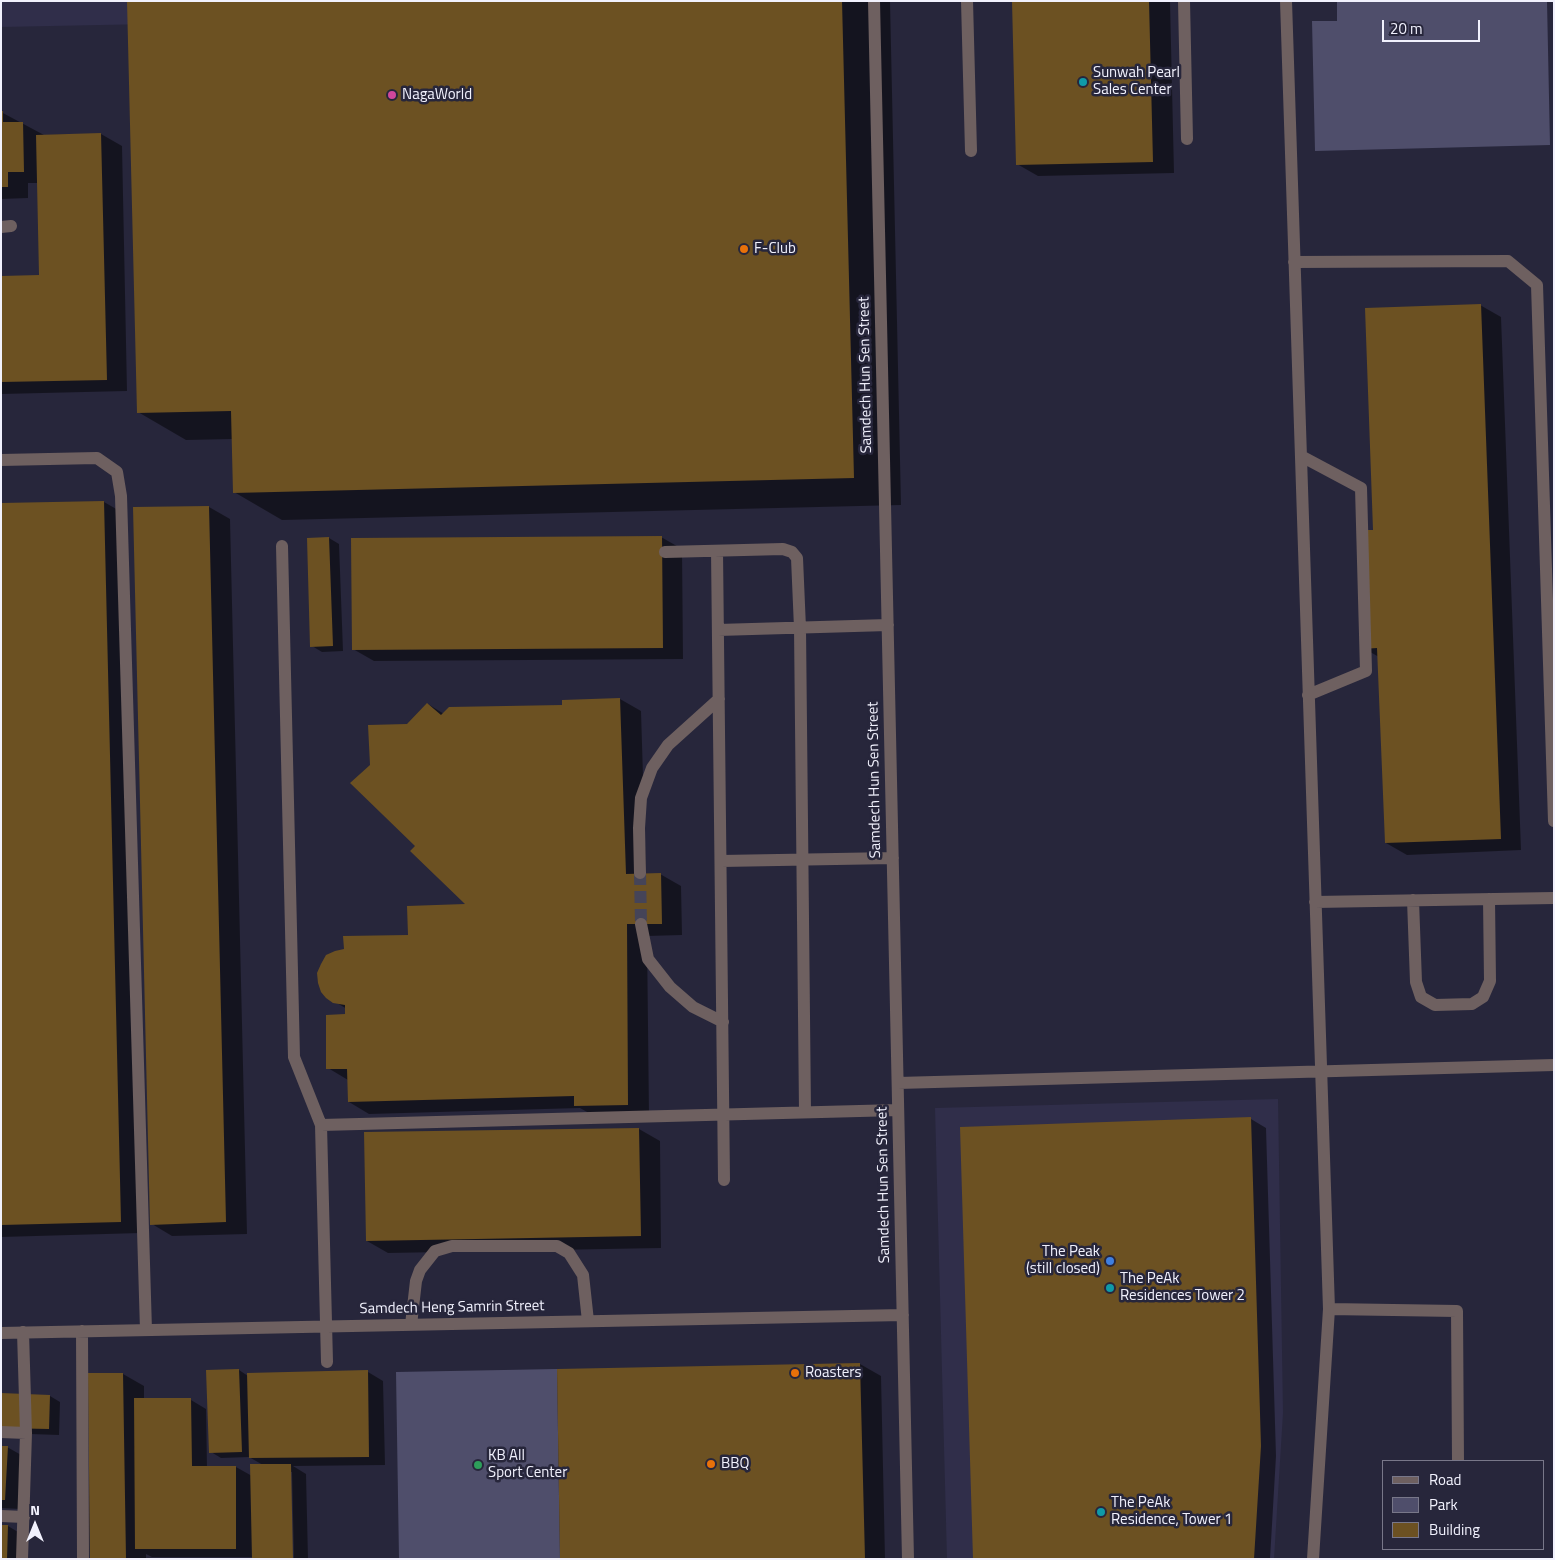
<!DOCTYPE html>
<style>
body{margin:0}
#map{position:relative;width:1555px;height:1560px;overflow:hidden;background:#27263b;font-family:"Titillium Web",sans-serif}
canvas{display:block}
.frame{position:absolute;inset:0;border:2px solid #f1f1fd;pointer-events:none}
.legend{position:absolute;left:1382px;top:1460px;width:162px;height:90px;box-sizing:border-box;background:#27263b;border:1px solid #787789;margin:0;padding:6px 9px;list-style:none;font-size:15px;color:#f1f1fd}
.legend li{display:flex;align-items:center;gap:10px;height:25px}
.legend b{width:25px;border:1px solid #787789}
.north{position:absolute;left:10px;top:1500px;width:50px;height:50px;-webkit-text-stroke:4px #27263b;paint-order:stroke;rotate:0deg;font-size:14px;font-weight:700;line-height:20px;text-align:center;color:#f1f1fd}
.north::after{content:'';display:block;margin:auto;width:18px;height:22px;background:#f1f1fd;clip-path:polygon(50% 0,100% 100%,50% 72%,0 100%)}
.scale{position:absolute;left:1382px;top:20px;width:98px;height:22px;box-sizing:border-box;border:2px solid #f1f1fd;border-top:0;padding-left:6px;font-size:15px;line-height:18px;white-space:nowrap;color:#f1f1fd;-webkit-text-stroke:4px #27263b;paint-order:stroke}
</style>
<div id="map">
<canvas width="1555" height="1560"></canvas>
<div class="frame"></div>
<ul class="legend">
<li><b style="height:6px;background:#6e6060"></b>Road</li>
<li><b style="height:14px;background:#4f4e6b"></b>Park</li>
<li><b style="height:14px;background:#6c5122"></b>Building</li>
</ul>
<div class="north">N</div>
<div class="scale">20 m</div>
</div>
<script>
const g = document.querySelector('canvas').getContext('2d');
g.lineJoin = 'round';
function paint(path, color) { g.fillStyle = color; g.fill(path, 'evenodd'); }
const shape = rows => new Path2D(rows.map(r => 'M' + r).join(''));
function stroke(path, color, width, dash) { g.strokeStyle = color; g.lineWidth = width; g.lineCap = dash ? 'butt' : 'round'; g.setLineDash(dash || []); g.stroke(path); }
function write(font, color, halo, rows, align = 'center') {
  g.font = font + ' "Titillium Web",sans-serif'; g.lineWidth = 5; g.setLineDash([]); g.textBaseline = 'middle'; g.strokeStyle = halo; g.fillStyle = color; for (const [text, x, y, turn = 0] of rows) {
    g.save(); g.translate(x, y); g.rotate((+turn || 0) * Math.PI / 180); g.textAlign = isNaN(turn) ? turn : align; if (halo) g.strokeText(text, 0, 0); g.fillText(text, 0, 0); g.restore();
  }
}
paint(shape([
 [1,1,699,1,699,13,1,27],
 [1278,1099,1283,1413,1274,1559,947,1559,935,1108]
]), '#302e4a');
paint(shape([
 [1337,1,1547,1,1550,145,1315,151,1312,21,1337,21],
 [557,1369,560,1559,399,1559,396,1372]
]), '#4f4e6b');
paint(shape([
 [128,1,890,1,901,505,282,520,234,492,233,439,186,440,138,412],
 [1014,1,1170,1,1174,173,1038,176,1017,164],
 [1,112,44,135,101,134,122,146,127,391,1,394,1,277,41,276,38,183,28,183,28,198,1,199],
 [1480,305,1501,317,1521,850,1407,855,1386,843,1379,657,1363,648],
 [104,502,125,514,141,1233,1,1237,1,505],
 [209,507,230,519,247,1234,172,1236,152,1224,135,508],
 [661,537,682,549,683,659,374,661,353,649],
 [329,538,339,544,343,651,322,652,312,646],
 [620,699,641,711,646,875,660,874,681,886,682,935,647,936,649,1116,596,1117,580,1108,369,1114,349,1102,348,1080,328,1068,347,1016,347,1009,327,997,410,936,468,905,417,845,372,766,428,704,444,714,563,706],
 [1251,1119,1266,1128,1276,1456,1270,1559,974,1559],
 [639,1129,660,1141,661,1248,388,1253,367,1241,365,1133],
 [860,1364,881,1376,885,1559,561,1559,558,1371],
 [239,1370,248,1376,368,1372,383,1381,385,1465,293,1466,306,1474,308,1559,294,1559,292,1472,290,1472,253,1557,152,1557,146,1554,146,1559,91,1559,123,1374,144,1386,144,1400,191,1400,206,1409,207,1468,236,1467,252,1476,263,1465,249,1457,221,1458,211,1452],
 [1,1394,50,1396,60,1402,59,1435,1,1433],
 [1,1447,7,1447,23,1456,21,1509,1,1508],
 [8,1526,23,1535,23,1559,1,1559]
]), '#0007');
paint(shape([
 [127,1,842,1,854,478,233,493,231,411,137,413],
 [1012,1,1149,1,1153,162,1016,165],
 [1,111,3,111,3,122,23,122,24,172,8,172,8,187,1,187],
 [101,133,107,380,1,382,1,276,39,275,36,135],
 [1481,304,1501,839,1385,843,1377,648,1362,649,1357,530,1373,530,1365,308],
 [104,501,121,1222,1,1225,1,503],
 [209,506,226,1222,150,1225,133,507],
 [662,536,663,648,352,650,351,538],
 [329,537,333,646,310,647,307,538],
 [620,698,626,874,661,873,662,924,627,924,628,1105,574,1106,574,1096,348,1102,347,1069,326,1069,326,1015,345,1014,345,1005,333,1003,326,998,321,992,318,983,317,973,321,964,326,955,335,951,344,949,343,936,408,935,407,906,465,904,410,851,415,846,350,783,370,765,368,725,407,724,427,703,441,715,449,707,562,705,562,700],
 [1251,1117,1261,1446,1254,1559,973,1559,960,1127],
 [639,1128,641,1236,366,1241,364,1132],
 [860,1363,865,1559,560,1559,557,1369],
 [239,1369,242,1452,209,1453,206,1370],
 [368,1370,369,1457,249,1458,247,1373],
 [88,1373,123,1373,126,1559,90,1559],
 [1,1393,50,1395,49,1429,1,1428],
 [134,1398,191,1398,192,1466,236,1466,236,1549,135,1549],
 [1,1446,8,1446,5,1500,1,1500],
 [250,1464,291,1464,293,1559,252,1559],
 [1,1525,8,1525,7,1559,1,1559]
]), '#6c5122');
stroke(shape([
 [640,873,641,924]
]), '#454458', 12, [12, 6]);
stroke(shape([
 [874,1,908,1559],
 [967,1,971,151],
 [1184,1,1187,139],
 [1286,1,1329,1309,1313,1559],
 [1,227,11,226],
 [1294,262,1508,261,1537,285,1554,821],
 [1301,456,1361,488,1366,671,1308,695],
 [1,460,97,458,117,472,121,496,146,1330],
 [282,546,294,1057,321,1125,327,1362],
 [717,551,724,1180],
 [665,552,783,549,792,552,797,558,800,628,805,1112],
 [718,630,888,625],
 [721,861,893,858],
 [640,873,639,828,641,798,652,768,668,745,719,699],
 [1413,900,1416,982,1421,997,1435,1005,1472,1004,1483,997,1490,981,1489,899],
 [1315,902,1554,898],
 [641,924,648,959,670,987,693,1007,723,1022],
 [898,1083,1554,1065],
 [321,1125,898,1110],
 [1329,1309,1457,1311,1458,1461],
 [411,1325,416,1281,420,1270,435,1251,452,1246,557,1246,569,1253,583,1275,588,1321],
 [82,1331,83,1559],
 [23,1332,26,1433],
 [1,1333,903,1315],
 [1,1432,26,1433,22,1559],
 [1,1516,24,1517]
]), '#6e6060', 12);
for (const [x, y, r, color] of [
 [1083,82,5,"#0f9aa8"],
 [392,95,5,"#d1479c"],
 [744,249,5,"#e8710a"],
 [1110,1261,5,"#3f7fe0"],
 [1110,1288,5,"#0f9aa8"],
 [795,1373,5,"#e8710a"],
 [711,1464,5,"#e8710a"],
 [478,1465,5,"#2e9e5b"],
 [1101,1512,5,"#0f9aa8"]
]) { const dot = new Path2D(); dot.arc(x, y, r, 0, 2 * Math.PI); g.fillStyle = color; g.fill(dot); stroke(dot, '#27263b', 2); }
write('15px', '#f1f1fd', '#27263b', [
 ["Sunwah Pearl",1093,73],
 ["Sales Center",1093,90],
 ["NagaWorld",402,95],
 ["F-Club",754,249],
 ["The Peak",1100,1252,"right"],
 ["(still closed)",1100,1269,"right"],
 ["The PeAk",1120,1279],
 ["Residences Tower 2",1120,1296],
 ["Roasters",805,1373],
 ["KB All",488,1456],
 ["Sport Center",488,1473],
 ["BBQ",721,1464],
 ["The PeAk",1111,1503],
 ["Residence, Tower 1",1111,1520]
], 'left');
write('15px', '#f1f1fd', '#27263b', [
 ["Samdech Hun Sen Street",866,375,-91],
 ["Samdech Hun Sen Street",875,780,-91],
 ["Samdech Hun Sen Street",884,1185,-91],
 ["Samdech Heng Samrin Street",452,1308,-1]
]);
</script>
